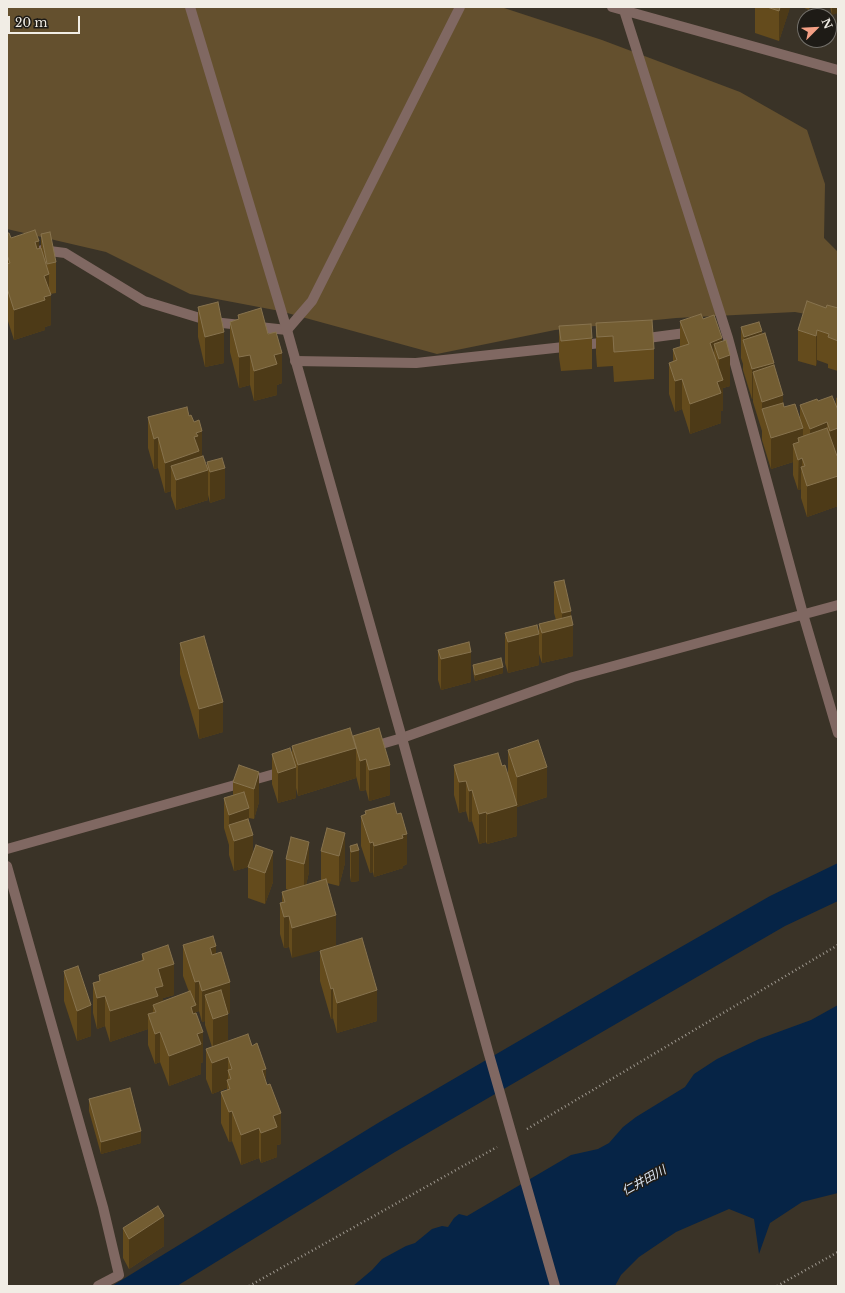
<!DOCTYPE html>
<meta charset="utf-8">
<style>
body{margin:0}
#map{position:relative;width:845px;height:1293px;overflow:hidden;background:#3a3327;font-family:"Libre Baskerville",serif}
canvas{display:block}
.frame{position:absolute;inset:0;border:8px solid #f1ede5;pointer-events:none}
.north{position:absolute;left:797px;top:8px;width:40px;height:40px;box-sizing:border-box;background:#1e1b16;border:1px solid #726f69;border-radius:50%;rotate:66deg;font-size:11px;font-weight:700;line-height:16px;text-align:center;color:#f1ede5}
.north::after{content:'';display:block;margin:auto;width:14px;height:18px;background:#f39f85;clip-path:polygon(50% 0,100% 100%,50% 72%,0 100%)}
.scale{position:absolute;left:8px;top:16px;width:72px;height:18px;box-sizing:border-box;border:2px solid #f1ede5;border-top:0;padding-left:5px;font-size:12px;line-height:14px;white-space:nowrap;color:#f1ede5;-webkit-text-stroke:3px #1e1b16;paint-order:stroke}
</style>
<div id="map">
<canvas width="845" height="1293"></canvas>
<div class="frame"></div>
<div class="north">N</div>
<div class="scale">20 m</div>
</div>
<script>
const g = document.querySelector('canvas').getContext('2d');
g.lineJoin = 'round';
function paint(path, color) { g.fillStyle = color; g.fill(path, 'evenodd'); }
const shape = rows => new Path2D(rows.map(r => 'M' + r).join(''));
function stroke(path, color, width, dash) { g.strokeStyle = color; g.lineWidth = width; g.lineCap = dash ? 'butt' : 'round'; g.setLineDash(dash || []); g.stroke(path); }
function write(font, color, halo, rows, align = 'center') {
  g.font = font + ' "Libre Baskerville","Noto Sans JP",serif'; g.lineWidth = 3; g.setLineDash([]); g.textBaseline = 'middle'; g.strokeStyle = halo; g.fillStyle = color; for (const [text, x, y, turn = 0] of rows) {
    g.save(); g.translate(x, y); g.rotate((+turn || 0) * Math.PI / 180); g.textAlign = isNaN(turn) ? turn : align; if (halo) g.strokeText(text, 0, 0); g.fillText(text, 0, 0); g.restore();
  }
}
paint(shape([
 [7,7,501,7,602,40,740,92,807,130,825,184,824,238,838,252,838,320,795,312,676,318,555,330,437,354,280,311,190,294,106,252,7,229]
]), '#64502e');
paint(shape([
 [838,863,838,901,785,926,395,1152,177,1286,112,1286,378,1123,632,975,770,896],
 [838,1005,838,1193,802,1202,770,1223,759,1254,754,1219,729,1209,676,1232,639,1257,621,1275,615,1286,353,1286,372,1270,382,1259,406,1246,415,1243,432,1229,442,1226,448,1227,454,1218,459,1214,467,1216,571,1155,598,1149,609,1143,623,1127,636,1117,685,1087,694,1074,717,1059,759,1039,811,1020]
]), '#062446');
stroke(shape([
 [527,1129,838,945],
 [249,1286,497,1147],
 [777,1286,838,1252]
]), '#9e988f', 2.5, [1, 3]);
stroke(shape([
 [612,7,838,70],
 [623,7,728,338,803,614,838,733],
 [42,250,65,253,144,301,213,322,287,330,312,301,460,7],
 [640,339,693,332],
 [295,361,416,363,610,342],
 [371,747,402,738,573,677,838,605],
 [7,849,285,771],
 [7,866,103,1207,119,1275,98,1286]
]), '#806862', 10);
stroke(shape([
 [190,7,287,330,402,738,488,1051,555,1286]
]), '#806862', 10);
paint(shape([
 [755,7,790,7,779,41,755,33],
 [802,7,810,7,809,10],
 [830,7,838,7,832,15],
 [7,233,11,238,39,249,41,248,41,234,56,262,56,293,50,294,51,325,45,327,45,330,14,340,7,318],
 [198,307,224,363,205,367,198,337],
 [826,308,838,308,838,371,828,368,828,364,817,360,816,366,798,361,798,330],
 [238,315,282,383,277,385,277,395,254,401,250,385,239,388,230,352,230,322,238,320],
 [703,319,722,342,730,386,723,388,723,411,721,411,721,423,690,434,682,409,675,412,669,394,669,363,673,362,673,349,680,347,680,321],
 [596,323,654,349,654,379,614,382,613,366,597,367,596,354],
 [559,326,592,338,592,369,561,371,559,357],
 [741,327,762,334,774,365,784,407,800,419,800,405,818,401,836,405,836,398,838,397,838,506,807,517,801,498,801,489,798,490,793,475,793,462,771,469,762,440,762,431,753,402,753,399,752,399,743,370,743,364,741,358],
 [189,416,202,456,207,468,207,462,225,498,210,503,208,495,208,500,176,510,171,496,171,491,165,493,158,468,154,469,148,448,148,417],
 [554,582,571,617,573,656,542,663,539,654,539,624,556,620,554,613],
 [505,633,539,665,508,673,505,663],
 [180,643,223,732,199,739,180,674],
 [438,650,471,682,441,690,438,680],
 [473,665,503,673,475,681,473,671],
 [353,736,390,795,369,801,366,790,360,791,356,776,356,778,298,796,296,788,296,798,278,803,272,784,272,754,292,756,292,746,353,739],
 [508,750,547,797,517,807,517,806,517,836,487,844,486,842,479,844,472,821,469,822,466,811,459,813,454,795,454,765,502,766,508,776],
 [259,772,259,802,254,819,249,818,249,822,253,853,273,882,265,904,248,898,248,867,234,871,229,855,229,845,224,828,224,798,233,795,233,782],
 [365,811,407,864,403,866,403,868,374,877,373,872,370,873,361,846,361,816,365,815],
 [327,828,345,863,339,886,327,883,292,958,289,947,284,948,280,934,280,903,282,903,282,892,288,890,286,889,286,859,291,837,309,872,306,885,321,880,321,851],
 [350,846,359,881,351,882,350,876],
 [183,945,216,954,230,1013,228,1013,228,1041,252,1046,266,1082,281,1144,277,1145,277,1157,261,1163,259,1158,241,1165,232,1141,229,1142,221,1123,221,1092,227,1090,227,1088,212,1094,206,1079,206,1049,212,1047,205,1025,205,1021,202,1022,199,1011,196,1012,196,1013,203,1062,201,1063,201,1074,169,1086,160,1062,155,1064,148,1045,148,1029,110,1042,105,1026,97,1029,93,1013,93,983,99,981,99,975,142,961,142,954,174,995,163,998,163,1001,189,992,183,976],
 [320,951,377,1021,337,1033,333,1018,331,1019,320,981],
 [64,971,91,1036,77,1041,64,1001],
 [89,1099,141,1143,101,1154,89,1111],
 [123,1228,164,1246,129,1269,123,1258]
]), '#644b1c');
paint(shape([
 [780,7,790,7,790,8,779,41,779,11],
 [832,7,838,7,838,13,832,15],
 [39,241,39,271,35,242],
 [49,274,49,295,51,295,51,325,45,327,45,330,14,340,14,310,44,276],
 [817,330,817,360,816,366,816,336],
 [762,331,762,362,744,343,744,337],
 [224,332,224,363,205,367,205,337],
 [722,338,722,358,730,355,730,386,723,388,723,411,721,411,721,423,690,434,690,404,717,382,719,381,719,359,714,344,714,371,710,343],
 [282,353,282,383,277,385,277,395,254,401,254,371,274,355],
 [250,355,250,385,239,388,239,357],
 [774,363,774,393,753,372,753,399,752,399,752,369],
 [682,379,682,409,675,412,675,381],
 [783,395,783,425,762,411,762,402],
 [827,422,827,452,810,459,810,429],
 [803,428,802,472,801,467,801,489,798,490,799,442,798,438,798,458,793,444,793,462,771,469,771,438],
 [838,428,838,458,830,461,830,431],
 [202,431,202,461,208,470,208,500,176,510,176,480,171,466,171,491,165,493,165,463,194,437,196,433],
 [158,437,158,468,154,469,154,439],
 [225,468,225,498,210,503,210,472],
 [838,476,838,506,807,517,807,486],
 [571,611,571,626,573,625,573,656,542,663,542,633,562,628,562,613],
 [539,634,539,665,508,673,508,642],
 [471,652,471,682,441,690,441,659],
 [503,667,503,673,475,681,475,675],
 [223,702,223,732,199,739,199,709],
 [356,748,356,778,298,796,298,765],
 [366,759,366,790,360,791,360,761],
 [390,765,390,795,369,801,369,770],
 [296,767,296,798,278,803,278,773],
 [547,767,547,797,517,807,517,777],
 [259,772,259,802,254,819,254,789],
 [466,781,466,811,459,813,459,782],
 [472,790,472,821,469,822,469,791],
 [517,805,517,836,487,844,487,814],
 [249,808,249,836,253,835,253,866,234,871,234,841,229,825,229,845,229,815],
 [486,812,486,842,479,844,479,814],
 [345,833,345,863,339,886,339,856],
 [407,834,407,864,403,866,403,868,374,877,374,846],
 [309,842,309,872,304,894,304,864],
 [373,842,373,872,370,873,370,843],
 [359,850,359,881,351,882,351,852],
 [273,851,273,882,265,904,265,873],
 [336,915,336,946,292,958,292,928],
 [289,916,289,947,284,948,284,917],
 [216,946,216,977,210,948],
 [174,964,174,995,163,998,163,1016,156,1012,153,1005,153,1028,148,1014,148,1029,110,1042,110,1011,158,969],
 [199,981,199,1011,196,1012,196,1036,191,1007,195,1005,195,982],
 [230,982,230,1013,213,1018,205,995,205,1021,202,1022,202,991],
 [333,988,333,1018,331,1019,331,989],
 [377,990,377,1021,337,1033,337,1003],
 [105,996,105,1026,97,1029,97,998],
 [91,1005,91,1036,77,1041,77,1011],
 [228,1014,228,1044,213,1049,213,1019],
 [160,1032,160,1062,155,1064,155,1034],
 [203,1032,203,1062,201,1063,201,1074,169,1086,169,1056,197,1034],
 [228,1057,228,1084,227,1080,227,1088,212,1094,212,1063],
 [266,1069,266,1099,262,1070],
 [232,1111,232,1141,229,1142,229,1112],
 [281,1113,281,1144,277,1145,277,1157,261,1163,261,1133,273,1116],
 [259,1128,259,1158,241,1165,241,1135],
 [141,1131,141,1143,101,1154,101,1142],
 [164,1216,164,1246,129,1269,129,1239]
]), '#4d3a17');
const building = shape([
 [767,7,780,7,779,11,767,7],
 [35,230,39,241,35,242,37,249,41,248,49,274,44,276,51,295,44,297,45,300,14,310,7,288,7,264,10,263,7,255,7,233,9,233,11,238,35,230],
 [50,232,56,262,47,264,41,234,50,232],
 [807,301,826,308,827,305,838,308,838,341,828,337,829,334,817,330,816,336,798,330,807,301],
 [218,302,224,332,205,337,198,307,218,302],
 [261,308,268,334,276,332,282,353,274,355,277,364,254,371,250,355,239,357,230,322,239,319,238,315,261,308],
 [701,314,703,319,714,315,722,338,710,343,723,380,717,382,721,393,690,404,682,379,675,381,669,363,677,360,673,349,689,344,680,321,701,314],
 [652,320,654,349,614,352,613,336,597,337,596,323,652,320],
 [759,322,762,331,744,337,741,327,759,322],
 [591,324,592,338,561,341,559,326,591,324],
 [765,333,774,363,752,369,743,340,765,333],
 [726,340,730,355,719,359,714,344,726,340],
 [774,365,783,395,762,402,753,372,774,365],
 [832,396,838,410,838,428,830,431,827,422,810,429,800,405,817,399,818,401,832,396],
 [783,403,784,407,795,404,803,428,771,438,762,409,783,403],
 [187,407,189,416,191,415,194,422,199,420,202,431,196,433,198,436,194,437,199,451,165,463,158,437,154,439,148,417,187,407],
 [827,428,837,456,838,455,838,476,807,486,801,467,805,466,802,458,798,460,793,444,799,442,798,438,827,428],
 [203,456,208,470,176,480,171,466,203,456],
 [222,458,225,468,210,472,207,462,222,458],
 [564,580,571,611,562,613,554,582,564,580],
 [571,616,573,625,542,633,539,624,571,616],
 [537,625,539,634,508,642,505,633,537,625],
 [204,636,223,702,199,709,180,643,204,636],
 [469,642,471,652,441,659,438,650,469,642],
 [501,658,503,667,475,675,473,665,501,658],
 [350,728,356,748,298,765,292,746,350,728],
 [379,728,390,765,369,770,366,759,360,761,353,736,379,728],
 [538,740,547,767,517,777,508,750,538,740],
 [290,748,296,767,278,773,272,754,290,748],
 [498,753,502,766,505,765,517,805,487,814,486,812,479,814,472,790,469,791,466,781,459,782,454,765,498,753],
 [239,765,259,772,254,789,233,782,239,765],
 [244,792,249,808,229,815,224,798,244,792],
 [394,803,397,814,401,813,407,834,402,835,403,838,374,846,373,842,370,843,361,816,366,814,365,811,394,803],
 [248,819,253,835,234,841,229,825,248,819],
 [327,828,345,833,339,856,321,851,327,828],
 [291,837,309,842,304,864,286,859,291,837],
 [357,844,359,850,351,852,350,846,357,844],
 [256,845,273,851,265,873,248,867,256,845],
 [326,879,336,915,292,928,289,916,284,917,280,903,285,902,282,892,326,879],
 [213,936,216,946,210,948,212,955,221,952,230,982,202,991,199,981,195,982,183,945,213,936],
 [362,938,377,990,337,1003,333,988,331,989,320,951,362,938],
 [168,945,174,964,158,969,163,986,155,988,158,996,110,1011,105,996,97,998,93,983,100,981,99,975,144,960,142,954,168,945],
 [78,966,91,1005,77,1011,64,971,78,966],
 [221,990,228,1014,213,1019,205,995,221,990],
 [190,991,196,1005,191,1007,193,1014,196,1013,203,1032,197,1034,201,1044,169,1056,160,1032,155,1034,148,1014,156,1012,153,1005,190,991],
 [248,1034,252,1046,257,1043,266,1069,262,1070,267,1085,270,1084,281,1113,273,1116,277,1127,261,1133,259,1128,241,1135,232,1111,229,1112,221,1092,230,1089,227,1080,231,1079,228,1070,232,1069,228,1057,212,1063,206,1049,248,1034],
 [130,1088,141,1131,101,1142,89,1099,130,1088],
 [158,1206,164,1216,129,1239,123,1228,158,1206]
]);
paint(building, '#735d32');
stroke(building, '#87734e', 1);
write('italic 12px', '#dbe5f2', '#1e1b16', [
 ["仁井田川",644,1181,-29]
]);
</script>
